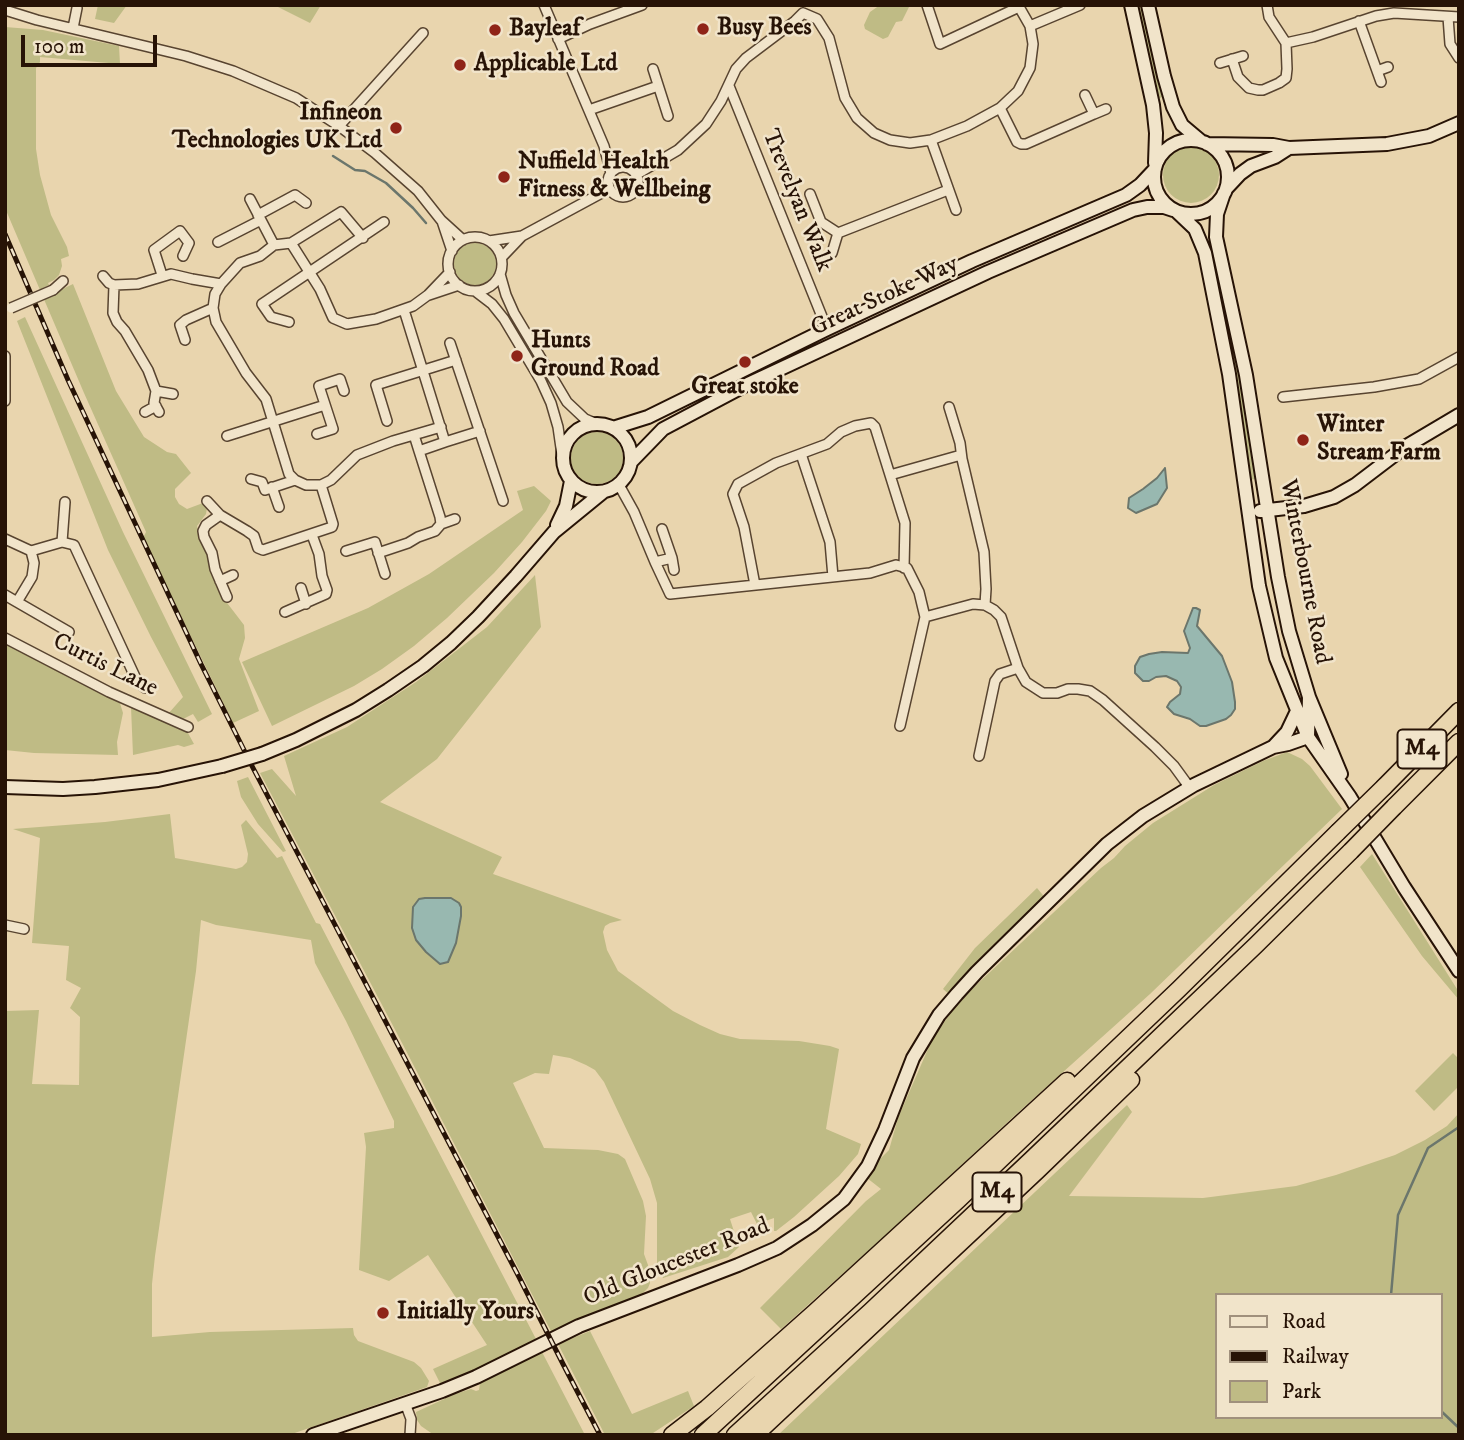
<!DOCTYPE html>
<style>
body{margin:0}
#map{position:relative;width:1464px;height:1440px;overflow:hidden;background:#e9d5ae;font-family:"IM FELL DW Pica",serif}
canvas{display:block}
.frame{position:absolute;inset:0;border:7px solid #271306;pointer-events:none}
.legend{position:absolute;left:1215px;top:1293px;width:228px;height:126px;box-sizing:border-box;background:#f1e4ca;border:2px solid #a0907c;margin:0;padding:9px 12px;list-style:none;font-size:21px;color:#271306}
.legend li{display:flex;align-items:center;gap:14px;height:35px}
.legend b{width:35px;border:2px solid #a0907c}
.scale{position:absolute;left:21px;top:35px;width:136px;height:32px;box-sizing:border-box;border:4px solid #271306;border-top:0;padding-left:9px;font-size:21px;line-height:24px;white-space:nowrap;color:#271306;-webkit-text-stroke:5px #f1e4ca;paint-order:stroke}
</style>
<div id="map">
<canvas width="1464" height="1440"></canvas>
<div class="frame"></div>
<ul class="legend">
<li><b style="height:9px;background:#f1e4ca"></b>Road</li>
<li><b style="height:9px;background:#271306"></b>Railway</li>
<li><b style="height:19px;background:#bfbb85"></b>Park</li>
</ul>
<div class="scale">100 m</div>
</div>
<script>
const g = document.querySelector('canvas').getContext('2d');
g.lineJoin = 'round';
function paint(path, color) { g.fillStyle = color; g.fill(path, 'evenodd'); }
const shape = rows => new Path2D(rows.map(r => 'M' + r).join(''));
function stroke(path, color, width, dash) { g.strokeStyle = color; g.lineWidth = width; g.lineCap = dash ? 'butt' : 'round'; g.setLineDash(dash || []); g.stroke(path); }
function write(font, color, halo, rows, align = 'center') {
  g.font = font + ' "IM FELL DW Pica",serif'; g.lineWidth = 5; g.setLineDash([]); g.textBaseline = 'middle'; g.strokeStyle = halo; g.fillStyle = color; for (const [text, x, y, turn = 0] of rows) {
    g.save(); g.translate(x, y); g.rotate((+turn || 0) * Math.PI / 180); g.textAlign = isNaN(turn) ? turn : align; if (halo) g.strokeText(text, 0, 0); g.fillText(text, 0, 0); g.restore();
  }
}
paint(shape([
 [98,5,127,5,114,23,95,19],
 [274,5,321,5,310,23],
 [880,5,910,5,902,21,896,22,888,37,883,39,865,29,864,25,870,12],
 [1136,5,1142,5,1162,97,1158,99],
 [5,27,43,30,119,46,120,64,40,57,40,62,36,68,36,149,40,175,51,215,67,247,69,256,61,259,62,266,59,275,54,280,48,283,49,285,43,288,46,297,73,284,116,391,144,437,167,452,176,454,191,473,175,489,175,497,179,504,187,509,203,503,207,508,206,514,197,526,200,538,209,556,208,561,221,595,244,625,245,638,239,659,259,711,233,723,143,538,146,532,84,393,5,208],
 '1163 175a28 28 0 1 1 56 0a28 28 0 1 1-56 0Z',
 '454 264a21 21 0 1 1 42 0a21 21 0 1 1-42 0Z',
 [1213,255,1236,356,1257,479,1247,480,1210,256],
 [25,317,123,532,212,714,198,722,193,714,183,719,168,714,183,697,151,637,108,550,17,321],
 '571 458a26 26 0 1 1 52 0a26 26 0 1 1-52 0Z',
 [534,486,551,501,546,511,522,542,494,573,447,618,414,646,382,669,354,686,272,726,242,662,368,608,429,574,523,510,517,491],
 [535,575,541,627,437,759,380,802,502,857,493,874,622,920,610,923,605,926,603,932,607,950,618,971,673,1011,700,1025,720,1034,740,1039,799,1041,830,1046,839,1049,826,1129,861,1144,858,1154,839,1176,794,1217,776,1231,774,1231,774,1218,757,1224,751,1212,730,1219,739,1247,728,1257,663,1278,657,1265,657,1203,650,1179,604,1082,595,1070,586,1065,570,1058,553,1055,549,1074,535,1073,513,1083,544,1148,598,1150,618,1154,625,1159,643,1201,646,1216,644,1254,648,1265,650,1283,648,1288,640,1296,552,1333,401,1041,260,773,272,769,296,796,284,756,347,727,416,682,487,627],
 [5,644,119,700,123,713,117,742,118,755,34,753,5,750],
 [131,707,188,733,194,744,184,747,178,745,133,755],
 [1287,752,1302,759,1310,766,1342,809,1150,994,1013,1117,886,1235,781,1329,760,1308,866,1201,881,1189,867,1178,880,1159,889,1150,898,1118,931,1042,951,1012,973,988,1101,868,1114,858,1125,846,1153,823,1214,785,1263,761],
 [248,777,286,851,283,852,258,824,241,797,237,781],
 [170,814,175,858,236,869,242,867,247,862,248,854,241,825,246,820,277,858,282,856,316,923,320,924,536,1339,494,1361,441,1385,433,1369,487,1345,428,1255,389,1281,359,1270,366,1147,364,1133,394,1128,394,1121,346,1021,315,963,311,940,216,925,201,920,196,971,155,1256,152,1284,152,1337,210,1332,353,1328,354,1335,358,1341,414,1362,421,1368,429,1381,427,1387,289,1435,5,1435,5,1011,39,1010,32,1084,79,1085,80,1017,70,1008,81,988,66,980,69,946,32,943,40,838,13,829,105,822],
 [1372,854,1457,989,1459,993,1459,1000,1422,956,1360,867],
 [1037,888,1047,900,950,995,943,989,975,948],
 [1453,1053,1459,1059,1459,1086,1434,1111,1415,1091],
 [1127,1105,1132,1112,1069,1196,1203,1198,1296,1186,1336,1175,1395,1155,1425,1140,1447,1126,1459,1113,1459,1435,778,1435],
 [1217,1295,1441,1295,1441,1417,1217,1417],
 [590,1331,632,1414,688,1391,694,1406,650,1435,605,1435,558,1344],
 [542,1352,585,1435,434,1435,421,1426,417,1420,416,1412,455,1394,471,1389,476,1391,479,1390,480,1383]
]), '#bfbb85');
const water = shape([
 [1165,468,1167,488,1157,504,1136,513,1128,508,1129,498,1143,489,1157,478,1165,468],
 [1193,608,1196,608,1200,610,1197,626,1222,656,1232,682,1235,702,1235,709,1231,715,1226,719,1206,726,1200,726,1190,719,1174,714,1167,707,1170,702,1180,694,1181,687,1177,681,1166,676,1156,677,1149,681,1143,681,1135,673,1135,666,1140,657,1149,654,1162,652,1188,653,1190,648,1184,631,1193,608],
 [425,898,451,898,459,903,461,907,461,916,456,943,448,962,440,964,426,952,416,940,412,928,413,907,419,899,425,898]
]);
paint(water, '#98b8b0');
stroke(water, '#6b766c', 2);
stroke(shape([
 [333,156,355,170,365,171,386,183,413,208,426,223],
 [1391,1295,1398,1215,1428,1148,1459,1127],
 [1441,1411,1459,1428]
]), '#6b766c', 2.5);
const street = shape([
 [544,5,604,146,611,173],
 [927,5,940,44,1019,7],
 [5,10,37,20,186,56,233,71,296,98,339,126,375,153,418,191,441,220,463,240],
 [803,13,817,19,829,38,845,98,857,118,874,133,890,140,910,143,931,140,967,126,1000,108,1018,91,1030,68,1033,44,1030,26,1018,5],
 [1448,17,1450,44,1459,58],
 [1359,21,1381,82],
 [1030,26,1080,5],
 [73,28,77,8],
 [558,39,590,24,642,5],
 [1286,43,1313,37,1376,16,1394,13,1459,17],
 [1232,59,1238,77,1249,88,1258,90,1263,90,1279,83,1286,78,1287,69,1286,43,1269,17,1267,5],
 [1220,63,1243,56],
 [653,69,668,116],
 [1377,71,1388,67],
 [729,86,827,329],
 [1085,95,1094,114,1106,109],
 [1000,108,1017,142,1021,144,1026,144,1094,114],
 [589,110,658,86],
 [339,126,423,33],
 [931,140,956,210],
 '608 182a15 15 0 1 1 30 0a15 15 0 1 1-30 0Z',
 [637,174,678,150,706,124,721,101,736,69,746,58,795,21,803,13],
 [810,194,821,222,838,233],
 [250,199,274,245],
 [258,215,295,195,306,203],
 [442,221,452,251],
 [522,236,609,189],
 '448 264a27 27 0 1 1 54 0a27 27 0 1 1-54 0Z',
 [489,241,522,236,502,257],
 [218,242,261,220],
 [291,243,341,212,363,238],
 [832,253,838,233,948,190],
 [500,274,506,295,514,313,567,402,585,419,597,424],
 [162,275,154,250,180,231,189,243,183,256],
 [103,276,109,283,114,285,138,284,171,274,192,279,221,284],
 [114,285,113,313,117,322,125,331,148,370,156,391,154,403,159,412],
 [53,290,63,281],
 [475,291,492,304,504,319,541,381,551,403,558,427,562,455],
 [429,295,459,285],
 [404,310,445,442,419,451,414,435],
 [289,322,271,317,262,304,384,222],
 [185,340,180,325,186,320,213,308],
 [450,343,503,501],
 [5,356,5,401],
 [156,391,173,394],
 [1283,397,1374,387,1419,379,1459,357],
 [949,407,960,443,962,459,984,552,986,589,985,605],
 [145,412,156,406],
 [387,421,376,385,456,360],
 [441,427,393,441,357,455,331,480,321,485,306,485,295,480,289,474,266,399,246,373,216,322,213,308,215,294,221,284,240,263,260,256,274,245,291,243,320,289,333,318,347,324,376,319,413,306,428,295,450,272],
 [317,434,333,429,319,386,340,379,344,391],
 [227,436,325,405],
 [445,442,480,431],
 [801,454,830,542,833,577],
 [890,475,961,455],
 [251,479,262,482,265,490,295,480],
 [619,485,634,512,655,562,670,594,870,573,896,565,907,568,919,592,925,617,900,726],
 [272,487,279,507],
 [207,501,220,515,247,531,254,536,258,548,263,550,332,527,333,524,321,485],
 [220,515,206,525,203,531,204,537,212,553,215,569,227,597],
 [441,524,455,519],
 [5,539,31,551,62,542,74,545,137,681,145,688],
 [62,542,65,502],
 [346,551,375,542,385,574],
 [378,553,408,543,418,537,435,531,441,524,440,517,419,451],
 [672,558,674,570],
 [655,562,672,558,662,529],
 [220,581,233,575],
 [755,585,744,527,733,494,738,484,776,463,827,444,841,432,855,426,871,423,875,427,905,523,904,568],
 [301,588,306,604],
 [5,595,17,602,32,577,34,563,31,551],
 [17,602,69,632],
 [285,612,326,594,327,590,322,576,319,554,312,535],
 [925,617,973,604,985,605,994,610,1001,617,1018,668,1000,674,995,681,979,756],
 [5,638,109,692,188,727],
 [1018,668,1026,682,1043,693,1057,693,1068,689,1078,689,1090,691,1103,700,1155,747,1174,766,1190,788],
 [5,925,24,929],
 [405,1403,411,1419,410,1435]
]);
const secondary = shape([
 [1131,5,1153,105,1156,133,1155,163],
 [1148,5,1164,76,1173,107,1182,125,1201,141],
 '1154 177a37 37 0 1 1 74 0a37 37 0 1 1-74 0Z',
 [1207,144,1273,145,1289,148,1387,144,1429,136,1459,123],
 [1226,189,1240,174,1251,166,1275,157,1289,148],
 [1224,193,1217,214,1216,237,1246,375,1278,577,1289,631,1309,697,1341,774],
 [1176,211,1195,229,1205,253,1229,374,1259,586,1276,658,1308,737,1350,797,1404,887,1459,971],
 '563 458a34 34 0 1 1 68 0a34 34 0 1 1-68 0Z',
 [613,428,648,417,827,329,972,261,1126,195,1140,185,1155,169],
 [631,462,663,429,748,384,988,272,1133,210,1147,207,1164,207,1173,210],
 [1260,511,1304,506,1334,497,1355,485,1405,447,1459,415],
 [557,525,566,506,571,481],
 [1273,747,1287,732,1297,711],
 [262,754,296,740,356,710,388,690,423,666,451,643,478,617,516,576,554,532,603,492],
 [5,787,63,789,95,787,158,780,222,766],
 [313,1435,442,1391,476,1377,579,1326,738,1265,777,1248,812,1225,844,1199,868,1166,885,1130,913,1058,939,1015,957,994,977,972,1107,844,1143,816,1194,785,1273,747,1288,744,1308,737,1309,697]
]);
const highway = shape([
 [1384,787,1459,711],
 [1394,807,1459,742],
 [672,1435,707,1408,815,1312,1067,1081],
 [703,1435,958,1200,1179,989,1338,832],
 [735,1435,871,1311,1031,1160,1256,945,1351,851],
 [755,1435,1038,1170,1131,1080]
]);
stroke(street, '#584430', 12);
stroke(secondary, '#271306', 16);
stroke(highway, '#271306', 19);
stroke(street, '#f1e4ca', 9);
stroke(secondary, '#f1e4ca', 12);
stroke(highway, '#e9d5ae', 16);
const rail = shape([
 [5,234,68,380,201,664,252,766,518,1275,563,1364,600,1435]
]);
stroke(rail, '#271306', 5);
stroke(rail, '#f1e4ca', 2.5, [8]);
const streetBridge = shape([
 [11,308,53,290]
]);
const secondaryBridge = shape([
 [222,766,262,754]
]);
const highwayBridge = shape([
 [1338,832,1384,787],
 [1351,851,1394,807]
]);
stroke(streetBridge, '#584430', 12, []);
stroke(secondaryBridge, '#271306', 16, []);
stroke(highwayBridge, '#271306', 19, []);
stroke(streetBridge, '#f1e4ca', 9);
stroke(secondaryBridge, '#f1e4ca', 12);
stroke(highwayBridge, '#e9d5ae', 16);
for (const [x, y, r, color] of [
 [703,29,7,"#8f2418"],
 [495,30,7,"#8f2418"],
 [460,65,7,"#8f2418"],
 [396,128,7,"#8f2418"],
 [504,177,7,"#8f2418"],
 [517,356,7,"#8f2418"],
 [745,362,7,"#8f2418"],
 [1303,440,7,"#8f2418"],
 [383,1313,7,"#8f2418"]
]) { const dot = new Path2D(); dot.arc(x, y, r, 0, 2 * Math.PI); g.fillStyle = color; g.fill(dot); stroke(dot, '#f1e4ca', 2.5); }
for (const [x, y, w] of [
 [1422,749,49],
 [997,1192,49]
]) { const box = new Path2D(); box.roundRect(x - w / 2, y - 19.5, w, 39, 5); g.fillStyle = '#f1e4ca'; g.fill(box); stroke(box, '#271306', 2); }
write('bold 23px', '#271306', null, [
 ["M4",1422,749],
 ["M4",997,1192]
]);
write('bold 24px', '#271306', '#f1e4ca', [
 ["Busy Bees",717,29],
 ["Bayleaf",509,30],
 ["Applicable Ltd",474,65],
 ["Infineon",382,114,"right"],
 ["Technologies UK Ltd",382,142,"right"],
 ["Nuffield Health",518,163],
 ["Fitness & Wellbeing",518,191],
 ["Hunts",531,342],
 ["Ground Road",531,370],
 ["Great stoke",745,388,"center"],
 ["Winter",1317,426],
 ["Stream Farm",1317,454],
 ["Initially Yours",397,1313]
], 'left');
write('24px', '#271306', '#f1e4ca', [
 ["Trevelyan Walk",796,201,68],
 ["Great Stoke Way",885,297,-25],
 ["Winterbourne Road",1304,572,79],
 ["Curtis Lane",105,666,26],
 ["Old Gloucester Road",677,1263,-22]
]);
</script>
